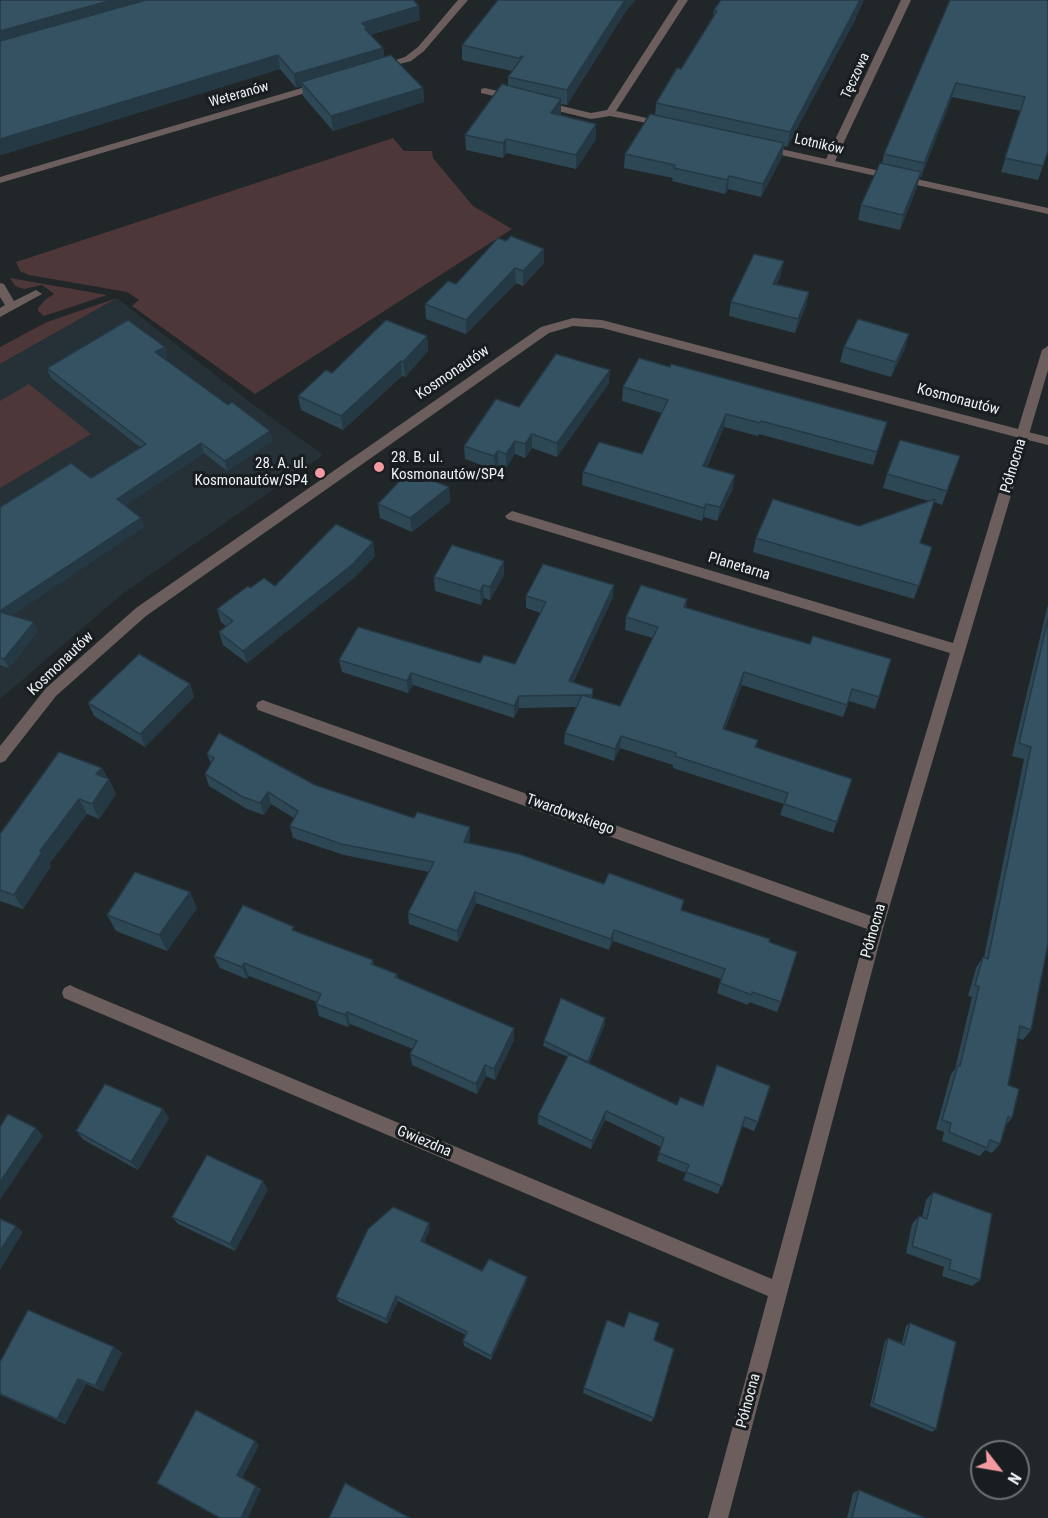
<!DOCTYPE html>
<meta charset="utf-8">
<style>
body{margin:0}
#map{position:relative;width:1048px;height:1518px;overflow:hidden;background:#212629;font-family:"Roboto Condensed",sans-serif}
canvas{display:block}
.north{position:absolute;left:970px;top:1440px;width:60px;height:60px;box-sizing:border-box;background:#181d20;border:2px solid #6e7274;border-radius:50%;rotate:121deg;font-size:16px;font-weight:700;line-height:24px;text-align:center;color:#eef1f3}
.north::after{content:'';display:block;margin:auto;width:21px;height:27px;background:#f49aa1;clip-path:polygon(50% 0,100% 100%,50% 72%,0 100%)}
</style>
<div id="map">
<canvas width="1048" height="1518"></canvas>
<div class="north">N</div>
</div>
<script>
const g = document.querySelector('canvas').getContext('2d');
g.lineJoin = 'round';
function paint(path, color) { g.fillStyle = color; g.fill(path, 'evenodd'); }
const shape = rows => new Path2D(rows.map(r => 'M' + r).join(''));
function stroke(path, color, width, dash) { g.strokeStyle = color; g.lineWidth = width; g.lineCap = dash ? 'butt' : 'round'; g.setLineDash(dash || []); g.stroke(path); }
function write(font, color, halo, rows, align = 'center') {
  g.font = font + ' "Roboto Condensed",sans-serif'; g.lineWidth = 6; g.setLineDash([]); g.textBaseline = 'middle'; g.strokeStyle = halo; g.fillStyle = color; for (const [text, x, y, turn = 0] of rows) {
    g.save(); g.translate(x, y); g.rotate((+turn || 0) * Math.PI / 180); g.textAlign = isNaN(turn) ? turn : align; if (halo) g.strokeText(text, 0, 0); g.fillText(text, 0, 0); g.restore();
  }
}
paint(shape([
 [117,298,246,399,323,455,121,595,0,699,0,364]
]), '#253037');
paint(shape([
 [393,138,404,151,432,151,433,158,473,206,512,229,255,394,132,306,139,300,127,292,29,275,20,271,16,262],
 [10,278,107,295,44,316,38,311,38,308,45,300,54,294,42,285,24,289,15,286],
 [117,298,0,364,0,347,47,322],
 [29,384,91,434,0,488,0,401]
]), '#4d3739');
paint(shape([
 [1024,431,1048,437,1048,445,1020,438,1018,435,1020,432,1024,431]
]), '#6d5e5e');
paint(shape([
 [458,0,468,0,424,51,411,61,377,70,377,66,405,57,418,47,458,0],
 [678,0,688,0,616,111,668,123,668,127,610,116,591,119,537,106,536,104,541,101,591,113,607,110,678,0],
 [901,0,911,0,835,161,1048,208,1048,214,763,151,758,148,763,145,826,159,901,0],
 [322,82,327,85,326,87,0,183,0,177,322,82],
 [485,88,519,96,520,98,515,101,481,93,481,89,485,88],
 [0,283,4,284,14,301,36,290,42,294,0,317,0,308,5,305,0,297,0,283],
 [573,318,602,320,1018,429,1042,350,1048,346,1048,370,884,925,728,1518,708,1518,768,1296,64,998,62,993,64,988,70,985,76,988,772,1279,867,929,258,710,256,706,258,702,263,700,268,702,871,916,950,653,507,519,505,516,512,511,953,643,1016,437,602,328,573,326,549,333,146,616,56,696,5,761,0,763,0,746,46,688,136,608,541,327,573,318]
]), '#6d5e5e');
paint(shape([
 [0,0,420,20,370,35,383,48,384,57,423,88,424,102,333,131,303,96,302,86,296,88,280,69,1,155,0,153],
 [498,0,635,0,624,14,567,105,561,104,561,114,560,115,596,124,596,139,576,169,506,153,503,158,466,150,465,135,508,86,508,77,512,71,462,60,462,45],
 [950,0,1048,0,1048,151,1038,180,1001,172,1021,111,952,97,921,177,919,177,917,187,900,230,858,220,861,205,882,164,884,154],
 [714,10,856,18,787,147,784,146,782,157,761,197,728,189,725,194,672,181,673,178,624,168,625,154,655,115,656,103,681,69,713,17],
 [498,238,544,263,523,286,516,283,466,334,426,319,425,304,456,284],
 [781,274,777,284,809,292,806,306,795,333,729,316,731,302],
 [427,336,428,351,405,377,402,376,343,430,301,410,298,396,332,373],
 [165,347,167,357,164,359,228,405,270,431,272,441,227,471,204,453,125,505,144,527,12,615,34,622,38,631,9,668,0,665,0,507,91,478,140,447,51,378,47,368],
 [844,347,905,348,891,377,840,362],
 [670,367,887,422,873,465,759,434,758,436,724,427,707,467,733,488,717,521,704,517,702,521,582,485,583,472,642,454,662,413,622,401,623,387],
 [609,383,557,457,532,448,525,458,515,454,506,468,498,465,495,470,465,459,464,446,519,407],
 [960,456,942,505,934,502,920,543,932,547,914,599,753,552,756,538,859,526,929,501,883,488,887,474],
 [449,487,450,502,412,532,380,518,378,504],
 [375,556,355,577,247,663,223,645,219,632,227,627,221,622,217,609,275,586],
 [504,561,504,575,490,600,484,598,481,605,435,591,434,577],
 [526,596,613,597,573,683,593,689,592,698,620,706,653,638,625,630,626,617,687,599,686,607,879,697,875,709,849,701,843,717,742,685,725,729,758,740,756,747,852,779,833,833,780,815,784,804,673,768,673,765,620,748,614,761,564,744,565,733,576,707,519,708,514,718,413,685,408,693,342,672,339,660,480,663,515,664,541,613,526,608],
 [1048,604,1048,944,1031,1030,1023,1040,1017,1038,1008,1085,1012,1118,1006,1125,1000,1144,992,1153,985,1150,980,1156,942,1141,944,1132,936,1129,951,1074,955,1069,972,997,968,996,976,968,983,957,984,957,1024,759,1012,756],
 [190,684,194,697,145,747,94,716,88,703],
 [207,754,315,785,470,839,469,843,604,884,682,910,769,942,781,1002,777,1012,749,1002,748,1005,717,993,721,979,613,941,609,950,476,903,458,942,409,924,408,913,429,872,344,855,293,838,290,826,294,818,271,804,264,815,247,809,209,786,205,774,211,764],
 [102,768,116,794,99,819,87,814,49,864,51,866,23,909,0,901,0,834],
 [197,908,167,951,116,931,107,915],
 [295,931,373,960,374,965,397,974,398,978,514,1028,514,1040,495,1080,486,1076,477,1094,412,1065,410,1054,413,1049,350,1024,348,1027,319,1016,316,1004,317,1002,249,976,247,979,220,968,214,956],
 [605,1024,589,1063,677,1105,703,1106,717,1065,758,1122,754,1131,742,1126,718,1194,683,1180,686,1173,657,1161,661,1147,605,1120,591,1149,538,1124,538,1115,568,1057,543,1046,544,1041],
 [163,1109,169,1118,138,1170,84,1140,76,1131],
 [268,1189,235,1251,178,1224,172,1217],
 [933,1192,980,1280,972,1286,942,1276,944,1267,906,1253,912,1224,919,1216,922,1218,926,1200],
 [430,1229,424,1242,482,1271,526,1283,491,1360,464,1346,463,1341,466,1335,398,1301,387,1324,339,1302,336,1297],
 [910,1323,936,1429,932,1432,870,1406,885,1341,888,1338,902,1343,906,1326],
 [654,1340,654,1418,651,1422,583,1393,584,1388],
 [114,1347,122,1353,103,1391,86,1384,65,1424,0,1395,0,1362],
 [859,1490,925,1518,847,1518,853,1493]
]), '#2e4755');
paint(shape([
 [112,0,167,0,0,46,0,31],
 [625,0,635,0,624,14,567,105,567,90],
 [860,0,864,0,856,18,787,147,790,132],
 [419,6,420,20,368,35,362,23],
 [383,48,385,62,301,82,302,86,296,88,294,74],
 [278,55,280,69,1,155,0,151,0,139],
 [956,83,952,97,921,177,924,163],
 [423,88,424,102,333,131,331,116],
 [561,99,561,114,551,128,551,113],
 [596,124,596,139,576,169,576,155],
 [506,139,506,153,503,158,503,143],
 [784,143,782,157,761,197,763,184],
 [921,172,917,187,900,230,903,215],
 [729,176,728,189,725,194,727,180],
 [544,249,544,263,523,286,523,271],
 [784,261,781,274,771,297,773,284],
 [515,268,516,283,466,334,466,320],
 [809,292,806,306,795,333,798,319],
 [909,334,905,348,891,377,896,362],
 [427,336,428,351,405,377,403,362],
 [165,347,167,357,158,362,155,352],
 [401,361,402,376,343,430,341,416],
 [610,370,609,383,557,457,557,443],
 [726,414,724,427,701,479,703,466],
 [270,431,272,441,227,471,225,461],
 [532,434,532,448,525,458,525,444],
 [515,441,515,454,506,468,506,454],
 [201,443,204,453,120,508,117,499],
 [498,451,498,465,495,470,494,456],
 [735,475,733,488,717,521,720,507],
 [449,487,450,502,412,532,410,518],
 [706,504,704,517,702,521,704,508],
 [141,518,144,527,4,621,0,611],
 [373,542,375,556,355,577,247,663,243,651],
 [504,561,504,575,490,600,490,587],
 [483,585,484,598,481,605,480,591],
 [614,585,613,597,568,693,569,681],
 [34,622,38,631,9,668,4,659],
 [744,672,742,685,720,741,723,729],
 [411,673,413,685,408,693,407,681],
 [190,684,194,697,145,747,140,734],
 [519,696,519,708,514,718,514,706],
 [621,736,620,748,614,761,615,749],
 [102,768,108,781,109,779,116,794,99,819,92,804,96,774],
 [268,792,271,804,264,815,260,803],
 [79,799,87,814,49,864,51,866,23,909,14,895,40,851],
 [470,827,470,839,464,854,464,842],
 [190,892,197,908,167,951,159,935],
 [475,892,476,903,458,942,457,931],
 [614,930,613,941,609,950,611,939],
 [244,963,249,976,247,979,242,967],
 [347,1012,350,1024,348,1027,345,1015],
 [605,1018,605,1024,588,1067,588,1062],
 [514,1028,514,1040,495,1080,494,1069],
 [485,1065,486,1076,477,1094,476,1084],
 [163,1109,169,1118,138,1170,131,1162],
 [606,1111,605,1120,591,1149,592,1141],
 [36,1128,43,1136,0,1200,0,1182],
 [263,1181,268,1189,235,1251,230,1244],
 [429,1223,430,1229,422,1246,421,1241],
 [16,1226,23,1232,0,1270,0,1251],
 [527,1277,526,1283,491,1360,491,1356],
 [396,1296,398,1301,387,1324,386,1319],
 [114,1347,122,1353,103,1391,95,1386],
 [78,1379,86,1384,65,1424,57,1419],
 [255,1441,259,1445,242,1479,237,1475],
 [256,1486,261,1489,248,1518,241,1518]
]), '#253945');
const building = shape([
 [0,0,112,0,0,31,0,0],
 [146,0,413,0,419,6,362,23,368,29,365,29,383,48,294,74,278,55,0,139,0,41,146,0],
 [498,0,625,0,567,90,508,77,523,56,518,58,462,45,498,0],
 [721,0,860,0,790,132,656,103,677,68,681,69,717,11,714,10,721,0],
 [950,0,1048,0,1048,151,1043,166,1005,158,1025,97,956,83,924,163,884,154,950,0],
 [391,55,423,88,331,116,301,82,391,55],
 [502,84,561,99,551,113,596,124,576,155,506,139,503,143,465,135,502,84],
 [650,114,784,143,763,184,729,176,727,180,674,168,675,165,625,154,650,114],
 [880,163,921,172,903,215,861,205,880,163],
 [511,236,544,249,523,271,515,268,466,320,425,304,448,281,456,284,498,238,506,241,511,236],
 [754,254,784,261,773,284,809,292,798,319,731,302,754,254],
 [858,319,909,334,896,362,844,347,858,319],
 [128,320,165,347,155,352,228,405,232,402,270,431,225,461,201,443,117,499,141,518,0,611,0,507,71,463,91,478,146,444,47,368,128,320],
 [386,320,427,336,403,362,401,361,341,416,298,396,326,370,332,373,386,320],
 [556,354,610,370,557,443,532,434,525,444,515,441,506,454,498,451,494,456,464,446,496,399,519,407,556,354],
 [639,358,670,367,671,364,887,422,877,452,761,421,760,423,726,414,703,466,735,475,720,507,706,504,704,508,583,472,599,442,642,454,668,400,623,387,639,358],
 [900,440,960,456,947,491,887,474,900,440],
 [409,471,449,487,410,518,378,504,409,471],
 [773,499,859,526,935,499,920,543,932,547,919,586,756,538,773,499],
 [336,524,373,542,353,564,243,651,219,632,233,621,217,609,248,586,250,588,264,578,275,586,336,524],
 [452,545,504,561,490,587,483,585,480,591,434,577,452,545],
 [543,564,614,585,569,681,593,689,592,695,582,695,620,706,658,627,626,617,641,585,687,599,684,607,757,629,810,644,813,636,891,659,879,697,852,689,847,705,744,672,723,729,758,740,755,747,852,779,837,822,784,804,788,793,675,756,676,753,621,736,615,749,565,733,582,695,519,696,514,706,411,673,407,681,339,660,358,627,480,663,484,655,515,664,546,602,526,596,543,564],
 [0,612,34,622,4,659,0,658,0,612],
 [1048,619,1048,944,1031,1030,1020,1026,1008,1085,1019,1089,1012,1118,1008,1117,1000,1144,990,1140,987,1148,949,1132,951,1123,942,1120,958,1065,960,1066,979,987,975,985,983,957,988,959,1031,747,1019,743,1048,619],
 [139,654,190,684,140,734,88,703,139,654],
 [219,733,315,785,414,818,417,812,470,827,464,842,519,854,604,884,609,873,684,900,681,910,770,939,769,942,797,952,781,1002,752,992,752,995,720,983,725,969,614,930,611,939,475,892,457,931,408,913,434,862,341,844,290,826,298,811,268,792,260,803,243,797,205,774,214,758,207,754,219,733],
 [59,752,102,768,96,774,109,779,92,804,79,799,40,851,42,852,14,895,0,890,0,834,59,752],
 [135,872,190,892,159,935,107,915,135,872],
 [243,905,294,927,292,930,373,960,371,964,397,974,395,977,514,1028,494,1069,485,1065,476,1084,410,1054,417,1041,347,1012,345,1015,316,1004,321,994,244,963,242,967,214,956,243,905],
 [561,998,605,1018,588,1062,544,1041,561,998],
 [569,1054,677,1105,680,1097,703,1106,717,1065,770,1086,758,1122,745,1117,722,1186,686,1172,689,1165,659,1153,664,1138,606,1111,592,1141,538,1115,569,1054],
 [105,1084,163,1109,131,1162,76,1131,105,1084],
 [8,1114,36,1128,0,1182,0,1127,8,1114],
 [207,1155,263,1181,230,1244,172,1217,207,1155],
 [933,1192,992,1214,980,1280,949,1269,951,1260,912,1246,919,1216,927,1219,933,1192],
 [393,1207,429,1223,421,1241,482,1271,489,1259,527,1277,491,1356,463,1341,467,1332,396,1296,386,1319,336,1297,368,1229,393,1207],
 [0,1219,16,1226,0,1251,0,1219],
 [28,1310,114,1347,95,1386,78,1379,57,1419,0,1394,0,1362,28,1310],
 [629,1312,659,1323,654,1340,674,1349,654,1418,584,1388,607,1320,624,1327,629,1312],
 [910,1323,956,1342,936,1429,873,1403,888,1338,904,1345,910,1323],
 [196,1410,255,1441,237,1475,256,1486,241,1518,220,1518,157,1483,196,1410],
 [345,1483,410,1518,329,1518,345,1483],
 [859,1490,925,1518,852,1518,859,1490]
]);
paint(building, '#355263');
stroke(building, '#253945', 1.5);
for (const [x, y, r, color] of [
 [379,467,6,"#f49aa1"],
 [320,473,6,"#f49aa1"]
]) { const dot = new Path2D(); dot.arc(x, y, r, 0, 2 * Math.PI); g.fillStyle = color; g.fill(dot); stroke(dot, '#181d20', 2); }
write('14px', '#eef1f3', '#181d20', [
 ["Tęczowa",856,76,-65],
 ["Weteranów",239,95,-16],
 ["Lotników",819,145,13]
]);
write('15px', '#eef1f3', '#181d20', [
 ["Kosmonautów",453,373,-34],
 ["Kosmonautów",958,400,15],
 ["Północna",1014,466,-73],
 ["Planetarna",739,567,17],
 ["Kosmonautów",61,664,-44],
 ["Twardowskiego",570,815,20],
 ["Północna",874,931,-74],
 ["Gwiezdna",424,1142,23],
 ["Północna",749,1401,-75]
]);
write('15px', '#eef1f3', '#181d20', [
 ["28. B. ul.",391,458],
 ["Kosmonautów/SP4",391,475],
 ["28. A. ul.",308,464,"right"],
 ["Kosmonautów/SP4",308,481,"right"]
], 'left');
</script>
